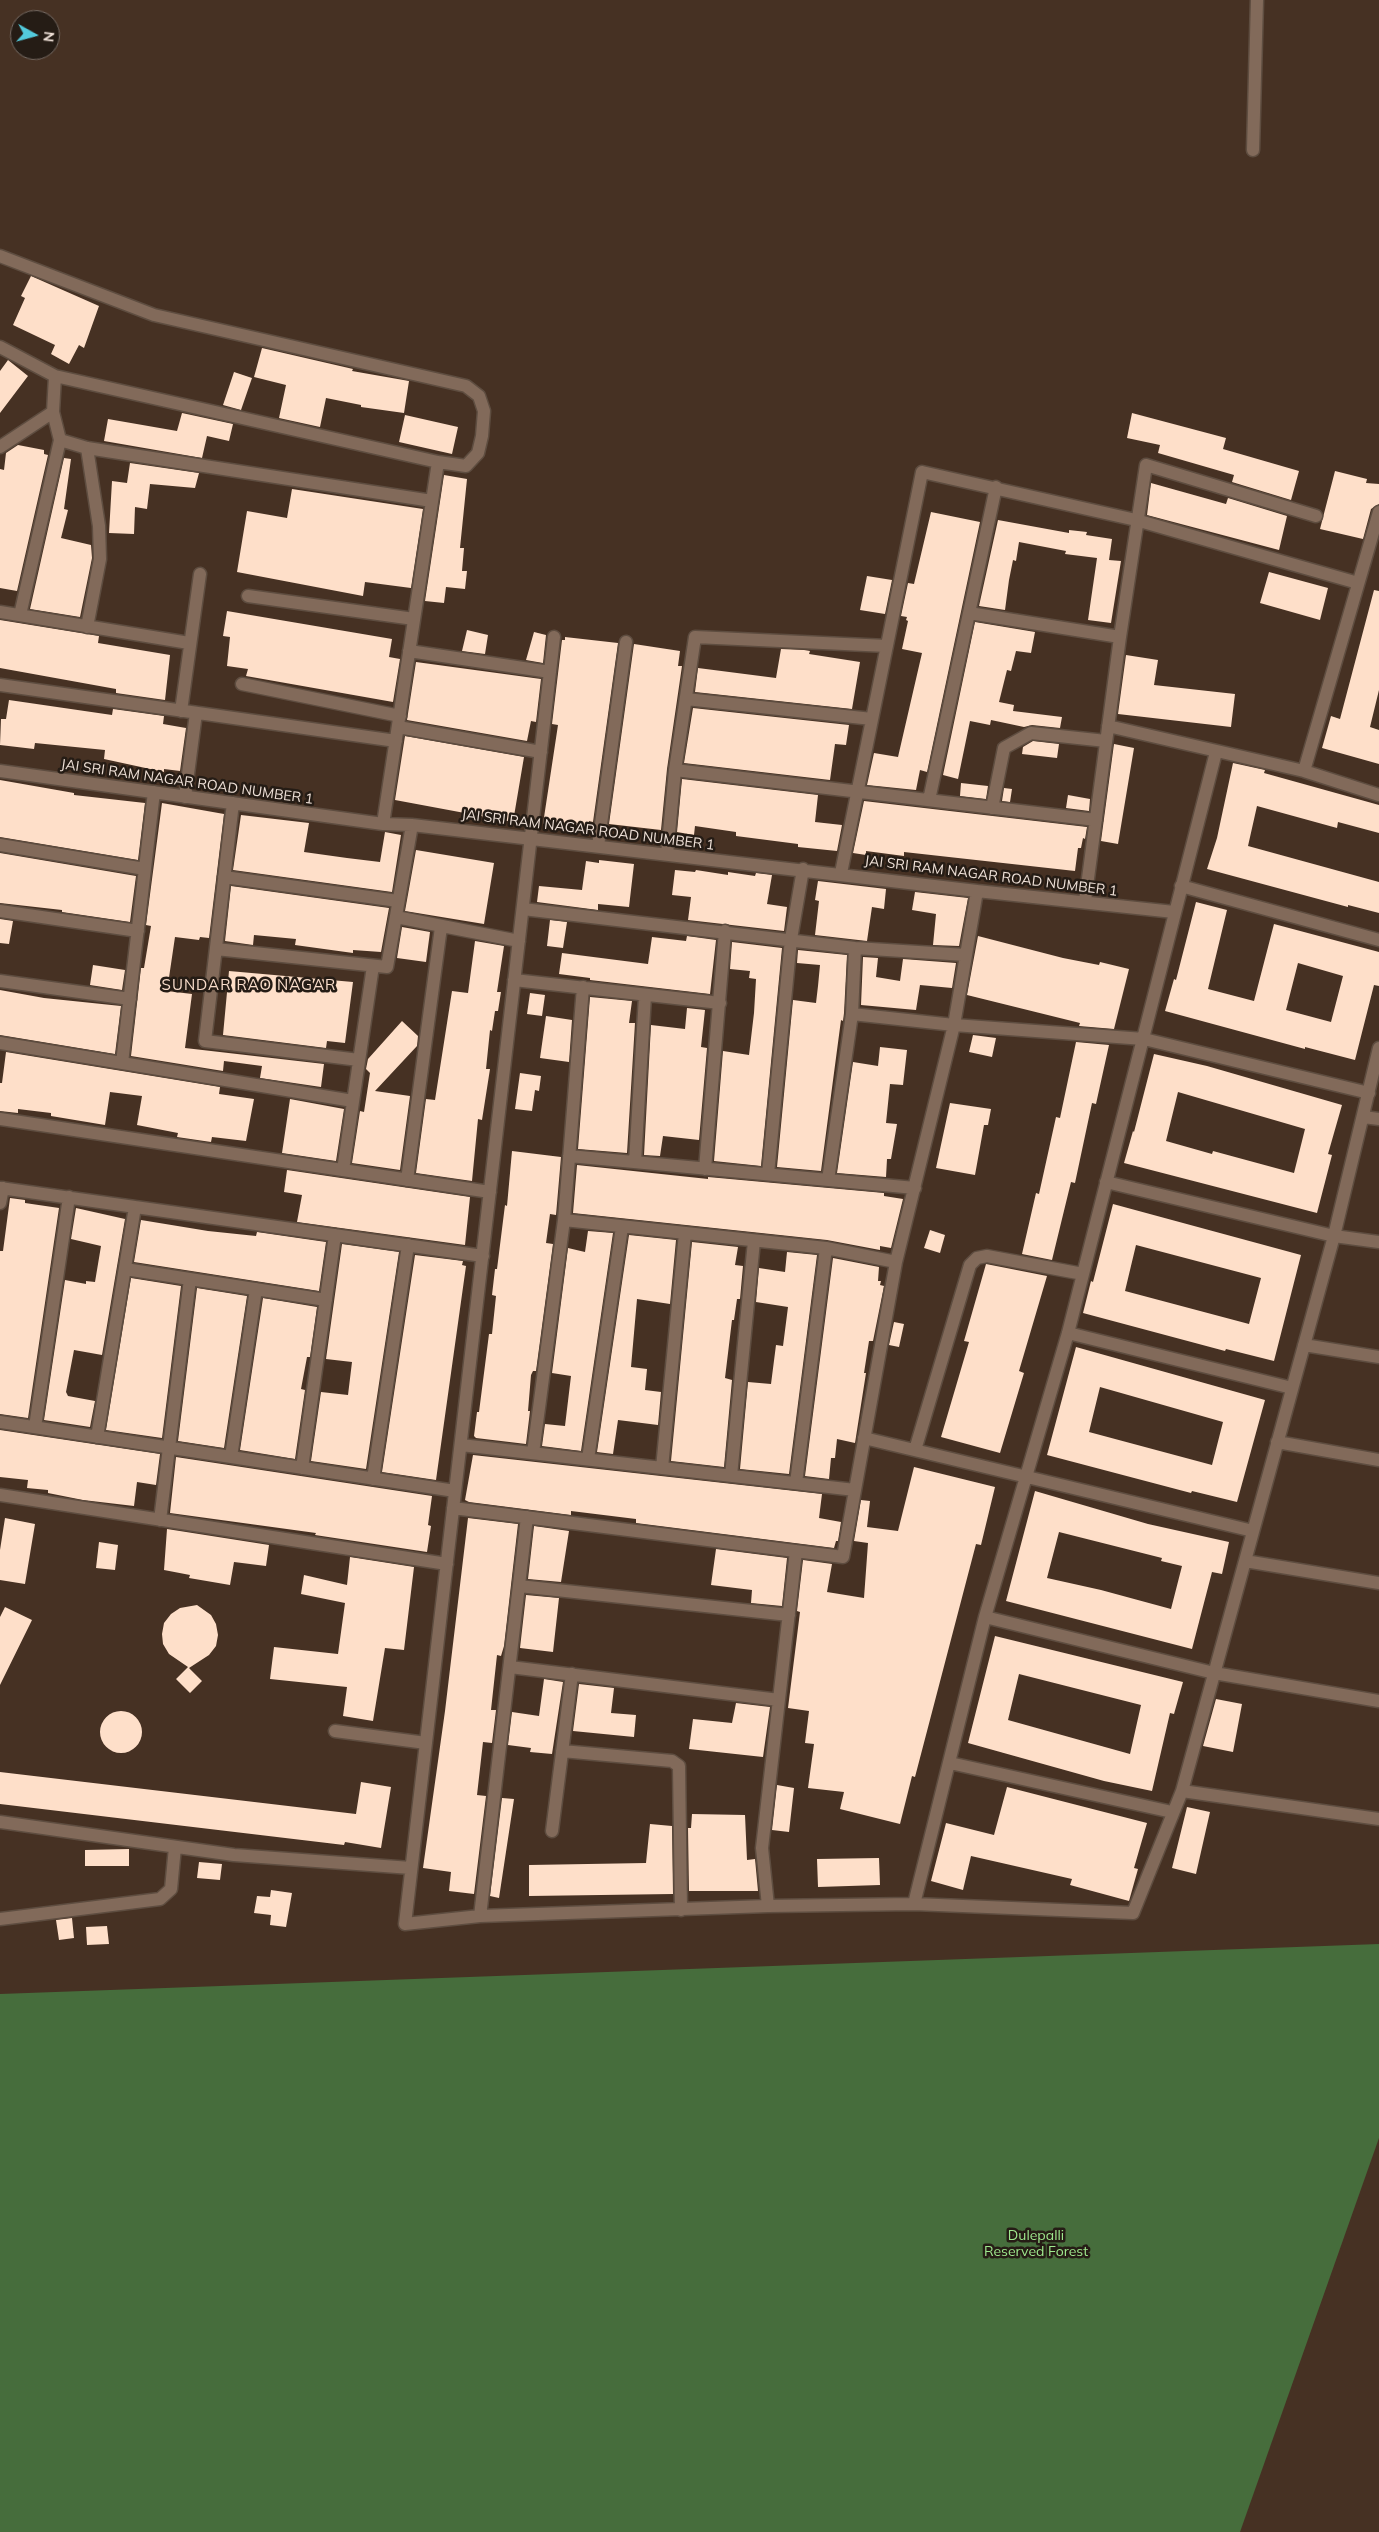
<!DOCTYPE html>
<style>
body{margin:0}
#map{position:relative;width:1379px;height:2532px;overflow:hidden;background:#463123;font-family:Mulish,sans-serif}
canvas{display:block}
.north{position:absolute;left:10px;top:10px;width:50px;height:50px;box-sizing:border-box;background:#251c15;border:1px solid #756a63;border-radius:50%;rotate:97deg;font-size:14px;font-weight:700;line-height:20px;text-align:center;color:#eee0d7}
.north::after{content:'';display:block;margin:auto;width:18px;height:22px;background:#53cadc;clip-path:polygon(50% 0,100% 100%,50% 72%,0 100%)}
</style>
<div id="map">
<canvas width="1379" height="2532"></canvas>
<div class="north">N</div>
</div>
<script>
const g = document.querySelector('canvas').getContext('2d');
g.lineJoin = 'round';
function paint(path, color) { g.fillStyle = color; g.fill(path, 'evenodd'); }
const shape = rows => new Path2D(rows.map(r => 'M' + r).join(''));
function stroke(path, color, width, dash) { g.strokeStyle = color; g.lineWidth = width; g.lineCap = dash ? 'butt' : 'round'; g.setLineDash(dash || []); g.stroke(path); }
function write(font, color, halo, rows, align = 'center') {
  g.font = font + ' Mulish,sans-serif'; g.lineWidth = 5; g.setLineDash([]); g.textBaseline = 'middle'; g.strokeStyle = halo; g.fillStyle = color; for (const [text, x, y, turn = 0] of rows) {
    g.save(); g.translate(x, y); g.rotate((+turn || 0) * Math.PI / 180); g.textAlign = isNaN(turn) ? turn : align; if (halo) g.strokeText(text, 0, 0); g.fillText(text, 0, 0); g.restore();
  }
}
paint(shape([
 [1379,1944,1379,2138,1240,2532,0,2532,0,1994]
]), '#466d3c');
paint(shape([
 [31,276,99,306,84,348,79,345,69,364,51,354,55,345,13,325,25,298,21,296],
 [262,348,353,369,352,371,409,381,404,413,361,407,361,405,326,398,320,427,279,418,286,385,254,377],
 [8,360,28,376,0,413,0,371],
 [234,372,252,378,241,410,223,405],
 [182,413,233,424,229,441,207,436,202,458,104,441,108,419,177,431],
 [1132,413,1226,438,1223,449,1299,471,1291,500,1232,482,1234,475,1158,453,1160,445,1127,438],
 [405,415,458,427,452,454,399,442],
 [18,445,44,450,44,454,48,455,17,591,0,588,0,469,4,470,6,453],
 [64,458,71,459,64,509,68,510,61,538,91,545,92,558,80,617,30,609],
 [130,463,199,473,195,488,150,484,147,509,135,507,134,534,109,533,112,481,127,483],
 [1335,471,1367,479,1366,483,1379,484,1379,504,1371,509,1363,539,1320,529],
 [444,475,467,479,460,548,464,548,462,571,467,571,465,589,446,587,444,603,425,601],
 [1151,483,1226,504,1228,498,1287,516,1279,550,1147,515],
 [292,489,423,509,411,588,365,582,363,596,237,572,247,511,287,518],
 [931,512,980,522,927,772,920,770,916,790,867,785,874,753,898,757,922,653,902,649,908,621,906,620,907,617,901,616,908,583,914,584],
 [998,520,1069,533,1069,530,1087,532,1086,535,1112,539,1109,560,1121,561,1111,623,1088,620,1097,558,1065,554,1066,551,1019,542,1016,561,1013,560,1009,580,1005,610,979,606],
 [1269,572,1328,588,1320,620,1260,603],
 [867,576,892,580,885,614,860,610],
 [1374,590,1379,591,1379,690,1370,727,1379,730,1379,764,1322,748,1331,716,1340,719],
 [227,611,392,639,389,657,400,659,393,702,246,676,248,669,227,666,230,637,223,636],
 [0,620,99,636,98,643,170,655,165,700,116,693,116,689,0,668],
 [975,622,1035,632,1031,653,1016,651,1011,671,1007,670,999,702,1014,705,1013,711,1062,717,1060,728,1032,725,1024,727,991,720,990,725,970,721,958,779,943,775],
 [467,630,488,635,485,654,462,651],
 [534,632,546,635,543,663,526,660],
 [565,637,618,643,593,822,589,821,588,831,543,824,558,725,552,724,562,640,565,640],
 [634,644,680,651,678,666,682,666,667,769,661,830,609,824],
 [781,649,804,650,810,651,809,654,860,662,852,709,695,692,698,668,776,678],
 [1126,655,1158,660,1154,685,1235,694,1231,727,1118,714],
 [416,662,541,679,536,722,531,721,527,741,407,720],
 [9,700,112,715,113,709,164,716,163,724,186,728,180,771,164,769,164,772,104,759,105,750,35,743,34,749,0,745,1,719,6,719],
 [693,708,849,725,846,745,835,744,830,780,684,763],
 [405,736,524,757,513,822,395,800],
 [1033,741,1059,744,1057,758,1022,754,1023,747],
 [1114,744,1134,748,1118,844,1101,841],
 [1233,763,1265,770,1264,773,1379,805,1379,833,1338,822,1337,828,1257,806,1248,846,1379,882,1379,913,1348,905,1348,907,1207,869,1217,838],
 [682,779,818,795,815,822,842,825,837,851,798,847,798,844,736,836,736,832,695,826,694,835,677,832],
 [0,780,74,793,74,795,145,803,138,860,0,837],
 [961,783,988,786,986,799,960,796],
 [1004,788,1012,789,1010,802,1002,801],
 [1068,795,1090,799,1089,811,1066,808],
 [864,801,1087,827,1085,839,1083,838,1081,848,1078,848,1075,871,904,852,904,856,866,851,866,855,853,853],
 [162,803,224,814,209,938,200,937,199,940,175,937,167,991,192,994,185,1048,324,1064,321,1087,260,1078,262,1066,224,1061,223,1071,131,1056,141,968,144,968,151,926,146,925],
 [241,815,309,823,304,852,347,858,380,862,385,832,401,835,392,892,233,870],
 [416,850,494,863,484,924,405,911],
 [0,853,136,876,130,922,62,912,62,910,0,903],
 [599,860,634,864,629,907,598,904,598,910,537,902,539,886,582,890,586,861,599,863],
 [675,870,695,872,696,870,728,875,728,872,755,876,756,873,772,875,767,904,787,907,784,931,688,920,691,897,672,895],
 [818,881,886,889,884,909,872,907,867,941,815,935,819,901,815,900],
 [231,886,389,908,381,952,353,950,353,953,295,945,296,939,254,935,253,945,225,941],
 [915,892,968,898,959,946,933,945,936,914,912,910],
 [1196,902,1227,910,1208,989,1254,1001,1274,924,1379,952,1379,986,1374,985,1355,1060,1305,1047,1305,1049,1165,1011,1174,979,1176,980],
 [1298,963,1343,976,1331,1022,1286,1010],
 [0,919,13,921,9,944,0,943],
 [550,920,567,922,563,948,547,946],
 [402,927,430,932,426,962,397,958],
 [687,936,716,940,710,994,590,980,590,978,559,974,562,953,648,964,652,937,686,941],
 [978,936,1063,958,1099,965,1100,962,1129,969,1114,1029,1079,1026,1080,1023,967,995],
 [475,941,504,946,497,992,501,992,498,1011,495,1011,492,1031,490,1030,486,1069,490,1069,482,1120,478,1119,472,1181,416,1173,426,1099,435,1100,452,991,468,993],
 [732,942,782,948,761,1166,714,1161,723,1051,749,1055,754,1013,756,979,749,978,750,971,730,969],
 [798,950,847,955,844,1013,843,1021,841,1020,821,1171,777,1167,793,1000,816,1003,818,986,820,965,797,963],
 [863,957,878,958,876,977,900,981,903,959,956,963,952,988,920,985,916,1010,861,1005],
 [93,965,125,970,122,990,90,985],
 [229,971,353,982,345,1043,327,1041,326,1048,223,1035],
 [0,990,44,998,121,1006,115,1054,0,1035],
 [530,993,545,995,542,1016,527,1014],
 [590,997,632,1001,629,1023,635,1023,627,1153,578,1149],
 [687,1008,705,1010,701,1047,707,1048,699,1140,663,1136,660,1156,644,1155,651,1025,685,1029],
 [546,1016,572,1020,569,1062,540,1058],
 [402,1021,418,1036,417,1046,375,1091,410,1096,400,1170,352,1163,360,1111,364,1112,370,1073,366,1069,368,1059],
 [973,1035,996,1038,992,1057,969,1052],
 [1076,1042,1109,1045,1096,1104,1092,1103,1075,1183,1071,1182,1052,1260,1022,1254,1036,1193,1039,1194,1056,1117,1060,1118],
 [880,1047,907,1050,903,1085,890,1084,886,1123,897,1124,891,1159,887,1159,886,1177,837,1173,853,1062,878,1066],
 [6,1052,220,1087,219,1094,254,1099,246,1141,212,1137,211,1142,177,1137,178,1133,137,1125,142,1096,110,1092,105,1125,51,1116,51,1113,18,1109,18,1113,0,1111,0,1083,2,1083],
 [1154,1054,1207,1066,1342,1105,1328,1154,1332,1155,1317,1213,1124,1163,1133,1131,1134,1132],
 [1178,1092,1305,1129,1294,1173,1213,1151,1212,1154,1166,1141],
 [520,1073,541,1076,539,1091,535,1090,532,1111,515,1109],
 [290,1099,344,1109,336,1161,282,1153],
 [950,1103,991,1109,988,1125,984,1125,975,1175,936,1168],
 [512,1151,561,1157,556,1215,550,1214,546,1243,553,1244,536,1371,533,1371,531,1375,528,1411,530,1411,526,1444,476,1438,474,1436,477,1412,479,1412,489,1334,492,1334,496,1296,492,1295,495,1269,497,1269,505,1205,507,1206],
 [577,1165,708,1179,708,1177,884,1193,884,1196,903,1199,891,1248,880,1246,880,1250,827,1240,573,1213],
 [287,1170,470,1197,465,1245,297,1222,302,1195,284,1192],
 [10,1198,25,1200,25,1203,59,1208,28,1418,0,1414,0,1251,3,1251],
 [1113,1204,1301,1255,1274,1361,1226,1349,1225,1351,1083,1313,1091,1281,1093,1282],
 [1136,1245,1261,1278,1249,1324,1125,1291],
 [76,1208,125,1219,102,1355,74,1350,66,1392,68,1396,95,1401,90,1427,44,1420,65,1280,86,1284,86,1281,95,1282,101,1246,71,1239],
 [141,1220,208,1231,256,1236,257,1232,326,1242,319,1291,134,1262],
 [930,1230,945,1235,940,1253,924,1248],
 [588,1231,613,1233,581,1451,542,1446,545,1424,565,1426,571,1376,552,1373,568,1248,585,1252],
 [629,1235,676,1240,670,1304,637,1299,631,1367,647,1369,645,1390,661,1392,658,1425,618,1420,613,1454,597,1452],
 [692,1242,738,1247,735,1265,743,1266,740,1299,737,1299,734,1320,732,1320,725,1378,732,1380,724,1467,671,1461],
 [342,1244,399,1252,366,1469,311,1461,321,1392,348,1395,352,1362,326,1359],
 [787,1252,817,1255,789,1474,740,1469,748,1382,771,1384,776,1345,783,1346,788,1307,756,1302,759,1268,785,1272],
 [415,1255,463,1261,462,1265,466,1266,436,1480,382,1472],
 [833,1258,879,1267,878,1281,881,1281,880,1285,884,1286,873,1341,869,1341,864,1373,866,1373,855,1443,837,1439,835,1458,831,1458,829,1479,805,1476],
 [986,1264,1047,1276,1019,1371,1024,1373,1000,1453,941,1437,969,1342,964,1341],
 [131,1278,181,1286,162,1438,106,1430],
 [197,1288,247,1296,224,1448,178,1441],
 [263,1298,317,1307,310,1357,307,1357,301,1389,305,1390,295,1459,240,1450],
 [894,1322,904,1324,899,1347,889,1345],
 [1076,1347,1265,1400,1237,1502,1192,1491,1191,1493,1047,1455],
 [1100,1387,1223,1422,1212,1465,1089,1432],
 [0,1430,160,1454,156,1485,137,1482,134,1506,83,1500,48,1493,48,1490,27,1488,28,1480,0,1477],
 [473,1455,822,1494,819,1518,841,1522,838,1541,836,1541,834,1548,636,1523,636,1519,571,1511,571,1515,469,1502,465,1500],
 [176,1457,432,1496,428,1525,431,1526,427,1552,315,1535,316,1533,170,1513],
 [914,1467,995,1487,981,1545,976,1544,915,1777,912,1776,900,1824,840,1809,844,1792,808,1788,814,1744,805,1743,809,1711,788,1708,800,1612,797,1611,803,1560,832,1564,827,1592,864,1598,868,1543,854,1541,861,1500,870,1501,867,1527,898,1531],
 [1035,1491,1148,1524,1229,1542,1222,1574,1212,1572,1192,1649,1006,1601],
 [1059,1532,1162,1558,1161,1561,1182,1566,1171,1609,1101,1590,1047,1578],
 [5,1518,35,1524,25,1584,0,1580,0,1550],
 [468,1518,518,1524,504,1646,501,1656,497,1655,491,1710,496,1710,492,1743,483,1742,477,1795,486,1796,474,1894,449,1891,451,1872,423,1868,445,1711],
 [534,1526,569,1531,561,1582,528,1579],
 [167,1529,269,1545,266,1566,234,1562,230,1585,189,1578,190,1575,164,1570],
 [99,1542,118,1545,115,1570,96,1568],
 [716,1549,787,1558,782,1606,751,1603,752,1590,711,1585],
 [350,1557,414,1567,404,1650,385,1648,373,1721,343,1716,347,1687,270,1679,274,1647,338,1654,345,1603,301,1594,304,1575,347,1585],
 [526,1595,559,1598,553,1652,520,1648],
 [197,1605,211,1615,216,1624,218,1635,216,1646,209,1655,189,1668,202,1681,190,1693,176,1679,188,1667,169,1654,163,1644,162,1634,164,1623,171,1614,180,1608],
 [5,1607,32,1620,0,1685,0,1617],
 [995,1636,1183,1682,1174,1714,1170,1713,1152,1791,1104,1781,968,1743],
 [1019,1674,1141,1705,1130,1754,1008,1720],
 [544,1679,563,1682,552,1754,530,1752,531,1748,508,1745,512,1712,539,1716],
 [579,1684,614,1688,611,1713,636,1715,634,1737,573,1731],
 [1216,1699,1242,1704,1233,1752,1203,1746],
 [736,1703,770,1707,763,1757,689,1749,693,1719,732,1723],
 '100 1732a21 21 0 1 1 42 0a21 21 0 1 1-42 0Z',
 [0,1772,356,1814,361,1782,391,1787,381,1848,345,1842,344,1845,0,1804],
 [777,1785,794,1788,789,1832,772,1830],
 [1007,1787,1147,1823,1134,1868,1138,1869,1129,1901,1070,1885,1072,1879,971,1856,963,1890,931,1881,946,1823,994,1835],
 [502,1798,514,1799,499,1898,490,1896],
 [1187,1807,1210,1812,1196,1874,1172,1868],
 [692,1814,745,1815,747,1860,755,1859,758,1891,689,1891,688,1828,691,1828],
 [650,1824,672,1826,673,1894,529,1896,529,1865,646,1863],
 [129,1849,129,1866,85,1866,85,1850],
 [879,1858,880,1885,818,1887,817,1859],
 [199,1862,222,1864,220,1880,197,1878],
 [271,1890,292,1893,286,1927,270,1925,271,1915,254,1913,257,1896,270,1897],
 [72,1918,74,1938,59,1940,56,1920],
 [107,1926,109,1944,87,1945,86,1927]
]), '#fedfc9');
const minor = shape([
 [1253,150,1257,0],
 [0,256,154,315,466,386,479,396,484,411,482,436,478,453,466,466,438,462,55,376,0,347],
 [55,376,53,412,60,440,87,448,432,501],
 [0,447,53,412],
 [248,596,414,619],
 [0,612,189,643],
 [969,613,1120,637],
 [20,615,60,440],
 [87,627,100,559,99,526,87,448],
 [554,637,405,1924,480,1916,768,1906,914,1904,1133,1913,1182,1791,1334,1236,1379,1048],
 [409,651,550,672],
 [242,684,400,716],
 [0,685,396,741],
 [686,699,872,719],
 [181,711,200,574],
 [1108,726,1304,771,1379,795],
 [398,727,541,752],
 [675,770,1096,820],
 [0,771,383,824,412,825,977,891,1174,912],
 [1304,771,1379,512],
 [185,797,196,713],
 [929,800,996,487],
 [233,803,205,1041,359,1060],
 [992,808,1004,748,1031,733,1106,741],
 [383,824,438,462],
 [0,845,145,869],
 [598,846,626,642],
 [667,854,675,770,695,637,887,646],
 [841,873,922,472,1136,520,1358,583],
 [224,877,398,901],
 [1181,886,1379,940],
 [1085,901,1120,637,1146,465,1316,516],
 [523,909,855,948,966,955],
 [0,911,138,931],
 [396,917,519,941],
 [216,949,387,967,412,825],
 [514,980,720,1003],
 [0,981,130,999],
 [852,1014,954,1025,1144,1039,1369,1093],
 [0,1043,353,1101],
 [122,1063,154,792],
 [1364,1117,1379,1119],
 [0,1119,490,1192],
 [569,1156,915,1188],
 [635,1162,645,996],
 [705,1169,725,931],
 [343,1170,373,966],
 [768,1174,791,939,803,869],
 [407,1180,441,927],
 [828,1180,852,1014,855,948],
 [1106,1182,1334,1236,1379,1242],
 [0,1188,483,1256],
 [0,1203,3,1188],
 [564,1220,826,1248,896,1262],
 [125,1269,326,1300],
 [1068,1333,1292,1388],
 [1304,1345,1379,1357],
 [0,1422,455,1491],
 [35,1427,69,1197],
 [97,1437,135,1207],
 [864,1438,1253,1531],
 [1277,1442,1379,1460],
 [461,1445,855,1490],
 [915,1450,970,1265,977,1258,987,1256,1083,1274],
 [533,1453,564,1220,583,987],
 [231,1457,256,1289],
 [588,1459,622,1227],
 [302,1468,335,1235],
 [662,1468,685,1233],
 [731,1476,754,1241],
 [373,1479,408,1245],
 [796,1483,826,1248],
 [0,1495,447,1564],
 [453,1508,843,1557,896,1262,954,1025,977,891],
 [160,1520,190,1279],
 [1245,1561,1379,1583],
 [519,1586,789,1615],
 [985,1617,1214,1673,1379,1701],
 [510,1667,779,1700],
 [335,1731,426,1743],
 [562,1751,672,1761,679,1766,681,1910],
 [950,1763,1172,1812],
 [1182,1791,1379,1819],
 [0,1822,234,1855,411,1868],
 [552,1831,572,1674],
 [914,1904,985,1617,1068,1333,1216,752],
 [768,1906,762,1848,796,1551],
 [480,1916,527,1517],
 [0,1919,160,1899,171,1889,175,1847]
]);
stroke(minor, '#5e4d40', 15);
stroke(minor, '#826a5a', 12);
write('14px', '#eee0d7', '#251c15', [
 ["JAI SRI RAM NAGAR ROAD NUMBER 1",187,782,8],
 ["JAI SRI RAM NAGAR ROAD NUMBER 1",588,830,7],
 ["JAI SRI RAM NAGAR ROAD NUMBER 1",991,876,7]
]);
write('14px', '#9fe98e', '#251c15', [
 ["Dulepalli",1036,2236],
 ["Reserved Forest",1036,2252]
]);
g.letterSpacing = '1px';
write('15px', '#f9ddcb', '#251c15', [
 ["SUNDAR RAO NAGAR",249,985]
]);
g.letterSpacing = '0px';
</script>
